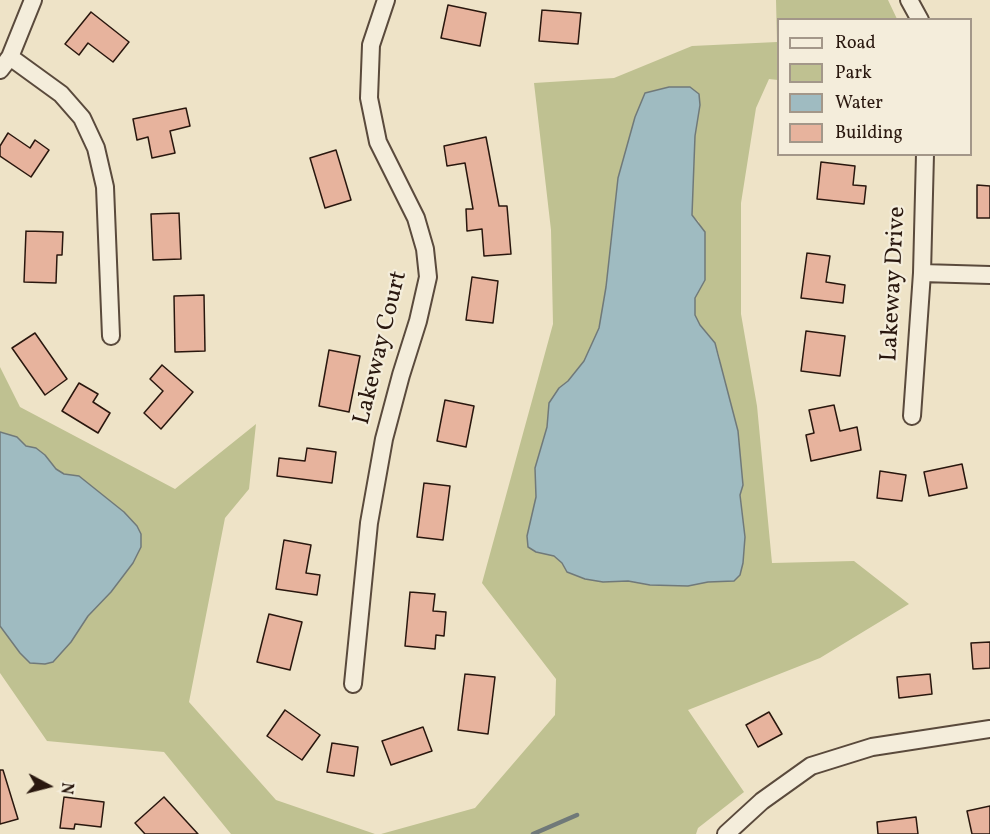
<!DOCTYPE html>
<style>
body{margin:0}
#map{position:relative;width:990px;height:834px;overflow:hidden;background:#eee3c7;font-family:Vollkorn,serif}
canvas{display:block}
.legend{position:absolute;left:777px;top:18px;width:195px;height:138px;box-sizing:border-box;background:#f4eddb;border:2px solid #a39789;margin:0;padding:8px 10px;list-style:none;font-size:18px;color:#29170e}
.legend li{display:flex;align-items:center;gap:12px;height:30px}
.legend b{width:30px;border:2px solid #a39789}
.north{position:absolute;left:18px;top:756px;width:60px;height:60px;-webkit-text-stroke:4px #f4eddb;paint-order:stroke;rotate:97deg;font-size:16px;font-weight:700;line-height:24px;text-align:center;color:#29170e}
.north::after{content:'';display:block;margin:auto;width:21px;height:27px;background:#29170e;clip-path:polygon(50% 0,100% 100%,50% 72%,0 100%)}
</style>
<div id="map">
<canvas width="990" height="834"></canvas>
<ul class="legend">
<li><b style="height:8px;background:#f4eddb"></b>Road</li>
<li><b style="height:16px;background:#bfc191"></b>Park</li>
<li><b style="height:16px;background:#9fbbc1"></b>Water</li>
<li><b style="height:16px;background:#e7b39d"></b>Building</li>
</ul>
<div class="north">N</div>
</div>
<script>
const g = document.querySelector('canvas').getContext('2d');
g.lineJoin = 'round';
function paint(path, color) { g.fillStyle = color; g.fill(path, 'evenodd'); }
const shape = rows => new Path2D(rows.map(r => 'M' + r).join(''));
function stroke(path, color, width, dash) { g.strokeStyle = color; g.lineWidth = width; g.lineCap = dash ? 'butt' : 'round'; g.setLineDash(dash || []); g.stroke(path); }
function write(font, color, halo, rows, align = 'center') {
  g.font = font + ' Vollkorn,serif'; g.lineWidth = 4.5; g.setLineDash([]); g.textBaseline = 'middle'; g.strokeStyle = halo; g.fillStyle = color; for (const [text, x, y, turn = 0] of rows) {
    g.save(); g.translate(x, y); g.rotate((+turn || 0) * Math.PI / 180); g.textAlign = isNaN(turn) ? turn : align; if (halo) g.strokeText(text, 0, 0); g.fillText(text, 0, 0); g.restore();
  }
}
paint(shape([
 [776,0,888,0,897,19,778,20,778,80,769,79,756,108,741,203,741,314,757,406,772,563,854,561,909,604,820,658,688,710,744,792,698,828,696,834,381,834,475,808,555,715,556,679,482,583,553,324,551,230,534,83,614,78,692,46,777,42],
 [669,87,700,105,695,136,692,215,699,222,705,279,695,298,695,315,700,325,715,343,719,355,743,485,740,495,745,537,743,563,734,581,708,582,688,586,650,585,628,581,603,582,567,572,562,563,554,556,528,536,536,497,535,468,547,427,549,403,559,388,568,381,584,361,599,328,606,287,618,178,635,117,645,93],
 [0,367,20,407,175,489,256,424,249,489,225,518,189,702,276,800,375,834,231,834,164,752,47,741,0,673,0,626,20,653,71,642,88,616,111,592,132,563,141,547,124,512,79,476,64,474,56,469,45,455,36,448,26,446,17,437,0,432]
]), '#bfc191');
const water = shape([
 [669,87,690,87,699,94,700,105,695,136,692,215,705,232,705,280,695,298,695,315,700,325,715,343,738,431,743,485,740,495,745,537,743,563,740,575,734,581,708,582,688,586,650,585,628,581,603,582,585,579,567,572,562,563,554,556,536,552,528,547,527,536,536,497,535,468,547,427,549,403,559,388,568,381,584,361,599,328,606,287,618,178,635,117,645,93,669,87],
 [0,432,17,437,26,446,36,448,45,455,56,469,64,474,79,476,124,512,137,526,141,534,141,547,133,563,111,592,88,616,71,642,53,662,45,664,30,663,20,653,0,626,0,432]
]);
paint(water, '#9fbbc1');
stroke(water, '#707979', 1.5);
stroke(shape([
 [533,834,577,815]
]), '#707979', 4.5);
const building = shape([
 [448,5,486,13,480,46,441,38,448,5],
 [542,10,581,13,578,44,539,41,542,10],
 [91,12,129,42,113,62,88,43,79,55,65,44,91,12],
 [186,108,190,126,170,131,175,153,152,158,148,137,137,140,133,119,186,108],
 [8,133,30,148,35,140,49,150,31,177,0,156,0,146,8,133],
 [486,137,499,206,507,206,511,254,484,256,482,229,467,231,466,209,473,209,465,163,447,166,444,146,486,137],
 [336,150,351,200,325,208,310,158,336,150],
 [821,162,855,166,853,185,866,186,864,204,817,199,821,162],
 [977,185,990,186,990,218,977,218,977,185],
 [179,213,181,259,153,260,151,214,179,213],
 [26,231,63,232,62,255,57,255,56,283,24,282,26,231],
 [807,253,830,256,826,282,845,285,843,303,801,298,807,253],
 [472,277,498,281,493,323,466,320,472,277],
 [204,295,205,351,175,352,174,296,204,295],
 [806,331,845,336,840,376,801,371,806,331],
 [35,333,67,379,45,395,12,348,35,333],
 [329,350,360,356,349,412,319,406,329,350],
 [162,365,193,392,161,429,144,413,163,391,150,379,162,365],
 [79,383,98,394,93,402,110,413,98,433,62,411,79,383],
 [445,400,474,406,466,447,437,441,445,400],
 [834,405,840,431,857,427,861,450,811,461,806,435,814,433,809,410,834,405],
 [307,448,336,452,332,483,277,476,279,458,305,461,307,448],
 [962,464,967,488,929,496,924,472,962,464],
 [880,471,906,475,902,501,877,498,880,471],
 [424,483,450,486,443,540,417,537,424,483],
 [284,540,311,545,306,573,320,575,317,595,276,589,284,540],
 [410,592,435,594,433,611,446,612,444,636,436,635,435,649,405,646,410,592],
 [269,614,302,622,290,670,257,662,269,614],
 [990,642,990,668,973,669,971,643,990,642],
 [465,674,495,677,488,734,458,730,465,674],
 [930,674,932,694,899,698,897,677,930,674],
 [285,710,320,735,302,760,267,736,285,710],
 [769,712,782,734,758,747,746,725,769,712],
 [423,727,432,751,391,765,382,741,423,727],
 [332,743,358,747,354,776,327,772,332,743],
 [0,770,3,770,18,819,0,824,0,770],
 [64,797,104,802,101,827,75,824,74,829,60,828,64,797],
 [164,797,198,834,145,834,135,823,164,797],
 [990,806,990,834,972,834,967,811,990,806],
 [916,817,918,834,878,834,877,822,916,817]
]);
paint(building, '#e7b39d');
stroke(building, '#29170e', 1.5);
const minor = shape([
 [909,0,920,20],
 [10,57,61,94,82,118,96,148,105,187,111,336],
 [0,70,10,57,33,0],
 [922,273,990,275],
 [912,416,922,273,925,154],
 [353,684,369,523,384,439,401,375,418,321,428,277,425,249,416,218,378,142,369,98,371,45,386,0],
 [726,834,762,801,811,766,872,747,990,729]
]);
stroke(minor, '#5a4a3c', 20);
stroke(minor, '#f4eddb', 16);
write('24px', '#29170e', '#f4eddb', [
 ["Lakeway Drive",895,284,-87],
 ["Lakeway Court",382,348,-76]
]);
</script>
